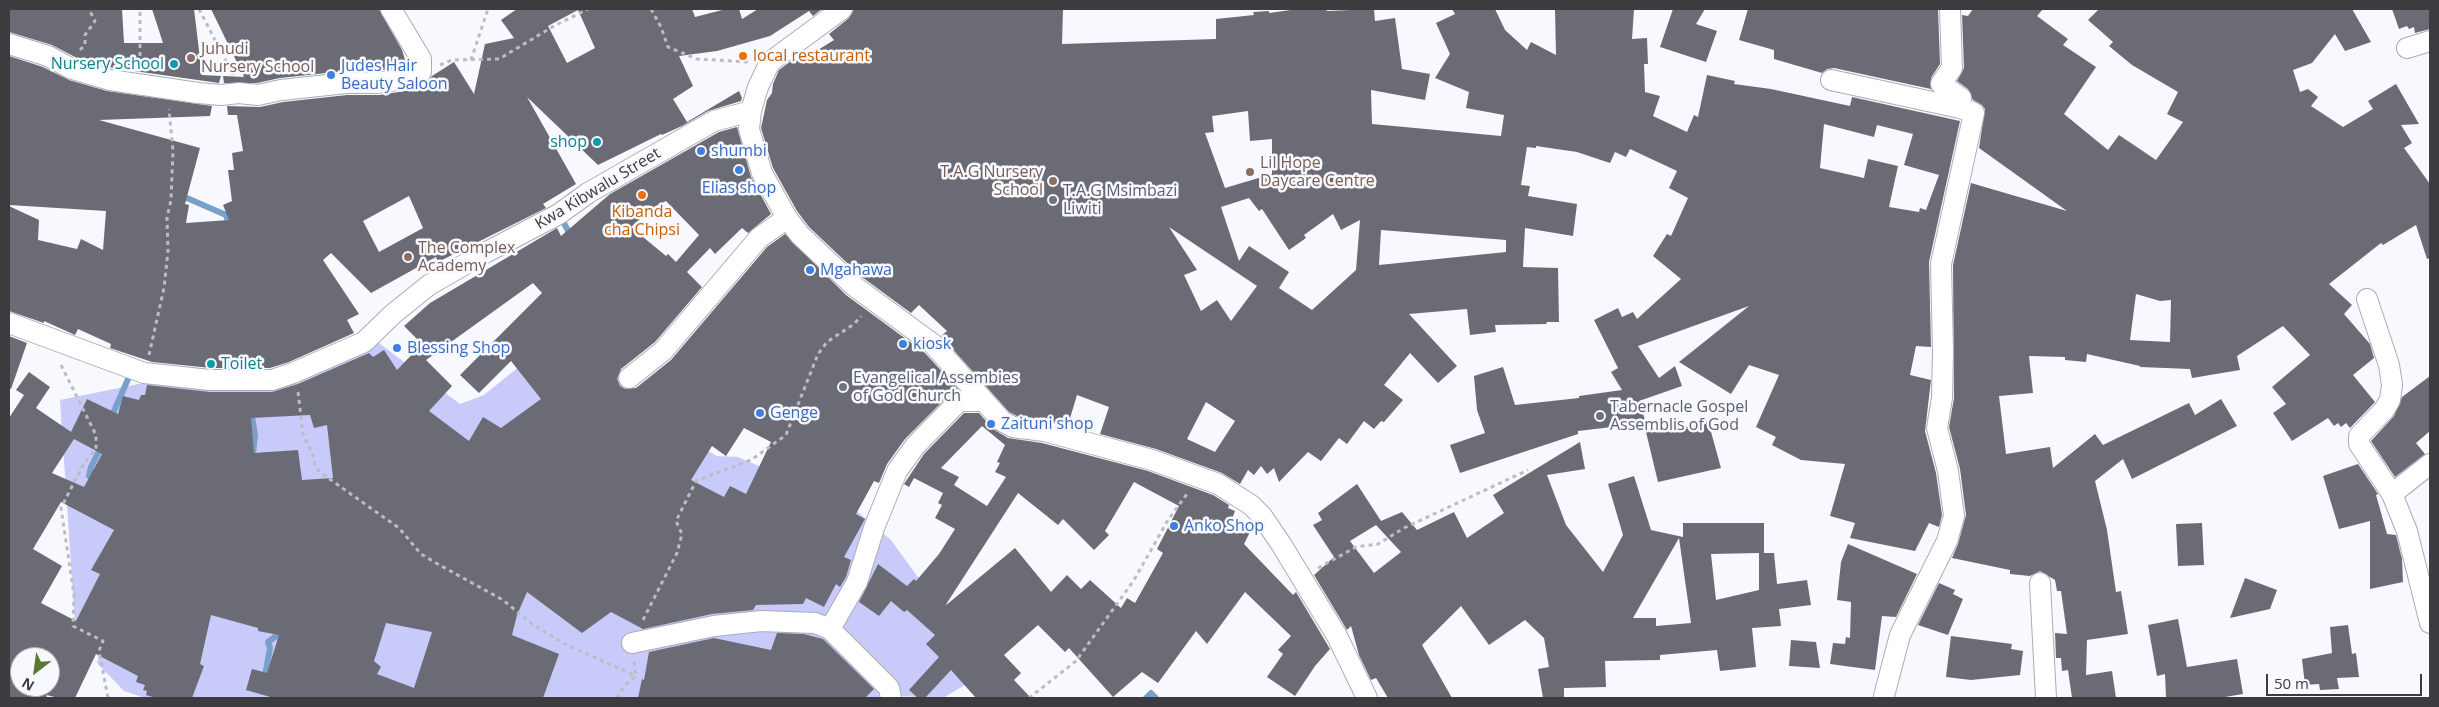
<!DOCTYPE html>
<style>
body{margin:0}
#map{position:relative;width:2439px;height:707px;overflow:hidden;background:#f8f9fe;font-family:"Open Sans",sans-serif}
canvas{display:block}
.frame{position:absolute;inset:0;border:10px solid #3b3b40;pointer-events:none}
.north{position:absolute;left:10px;top:647px;width:50px;height:50px;box-sizing:border-box;background:#f8f9fe;border:1px solid #acadb2;border-radius:50%;rotate:210deg;font-size:14px;font-weight:700;line-height:20px;text-align:center;color:#3b3b40}
.north::after{content:'';display:block;margin:auto;width:18px;height:22px;background:#5a792f;clip-path:polygon(50% 0,100% 100%,50% 72%,0 100%)}
.scale{position:absolute;left:2266px;top:674px;width:156px;height:22px;box-sizing:border-box;border:2px solid #3b3b40;border-top:0;padding-left:6px;font-size:15px;line-height:18px;white-space:nowrap;color:#3b3b40;-webkit-text-stroke:4px #f8f9fe;paint-order:stroke}
</style>
<div id="map">
<canvas width="2439" height="707"></canvas>
<div class="frame"></div>
<div class="north">N</div>
<div class="scale">50 m</div>
</div>
<script>
const g = document.querySelector('canvas').getContext('2d');
g.lineJoin = 'round';
function paint(path, color) { g.fillStyle = color; g.fill(path, 'evenodd'); }
const shape = rows => new Path2D(rows.map(r => 'M' + r).join(''));
function stroke(path, color, width, dash) { g.strokeStyle = color; g.lineWidth = width; g.lineCap = dash ? 'butt' : 'round'; g.setLineDash(dash || []); g.stroke(path); }
function write(font, color, halo, rows, align = 'center') {
  g.font = font + ' "Open Sans",sans-serif'; g.lineWidth = 5; g.setLineDash([]); g.textBaseline = 'middle'; g.strokeStyle = halo; g.fillStyle = color; for (const [text, x, y, turn = 0] of rows) {
    g.save(); g.translate(x, y); g.rotate((+turn || 0) * Math.PI / 180); g.textAlign = isNaN(turn) ? turn : align; if (halo) g.strokeText(text, 0, 0); g.fillText(text, 0, 0); g.restore();
  }
}
paint(shape([
 [367,334,460,404,484,395,542,348,617,365,633,388,670,429,717,456,738,457,814,490,859,513,891,540,917,576,961,616,965,685,943,698,897,696,894,698,145,698,124,691,97,663,103,640,75,625,60,400,163,379,277,380]
]), '#c8cafa');
stroke(shape([
 [180,195,226,215,230,227],
 [560,216,572,238],
 [251,411,255,435,253,454],
 [111,418,132,370],
 [97,480,89,476,91,467,102,445],
 [264,681,270,648,268,642,283,631],
 [1146,698,1151,693,1156,698]
]), '#77a0cb', 6);
paint(shape([
 [9,9,122,9,124,43,163,43,152,9,194,9,202,75,221,76,219,83,113,68,77,58,52,45,9,32],
 [211,9,379,9,402,50,407,66,376,71,345,71,280,78,257,83,224,83,223,76,244,77],
 [517,9,692,9,695,17,726,9,739,9,742,19,758,9,822,9,813,16,809,11,770,36,717,51,679,56,693,86,673,99,687,122,739,91,742,98,741,101,708,111,682,126,662,135,661,134,598,165,527,97,576,184,543,204,546,208,438,262,436,257,371,293,331,253,323,260,359,314,347,320,354,333,289,362,270,368,211,368,152,362,110,348,111,344,78,329,75,335,44,321,44,323,9,311,9,206,39,220,38,240,77,249,81,239,103,250,106,211,9,205,9,56,43,67,69,80,107,91,212,106,210,116,99,120,200,148,185,204,189,205,186,223,229,220,223,205,232,201,228,170,234,170,232,153,243,151,237,115,228,115,227,106,260,107,283,102,347,95,379,95,418,89,424,85,432,76,454,62,474,94,485,44,514,38,501,20],
 [578,10,595,48,567,63,548,26],
 [409,196,423,228,379,252,363,221],
 [854,9,1063,9,1062,44,1216,39,1216,19,1254,15,1253,12,1269,11,1269,13,1298,9,1326,9,1327,11,1374,9,1375,21,1395,18,1402,69,1430,74,1425,100,1371,90,1372,124,1501,136,1504,115,1466,108,1469,92,1435,78,1450,54,1436,23,1455,14,1452,9,1495,9,1505,30,1527,50,1531,42,1556,55,1555,9,1634,9,1632,39,1647,38,1648,64,1644,64,1645,92,1660,96,1653,116,1687,132,1694,115,1698,117,1707,75,1735,81,1734,84,1771,89,1850,106,1852,97,1960,121,1929,262,1931,347,1916,346,1910,375,1931,380,1925,431,1936,473,1942,515,1939,527,1929,523,1915,551,1850,538,1855,523,1830,516,1845,464,1801,460,1772,445,1776,437,1756,427,1779,375,1749,365,1731,394,1679,362,1749,306,1638,346,1659,378,1675,366,1682,386,1639,401,1646,423,1578,431,1578,434,1460,473,1450,445,1485,433,1477,410,1474,376,1503,367,1515,405,1579,398,1579,396,1622,390,1611,372,1618,368,1594,320,1618,308,1622,317,1633,312,1637,319,1681,279,1653,256,1667,234,1671,236,1688,198,1669,188,1677,171,1630,149,1626,157,1615,152,1610,163,1577,152,1536,146,1536,148,1527,147,1521,185,1530,186,1528,196,1577,204,1573,236,1525,228,1523,267,1558,268,1559,322,1546,322,1547,324,1495,325,1496,332,1470,335,1467,309,1409,314,1457,366,1438,383,1410,353,1384,385,1403,400,1384,422,1381,421,1374,429,1364,421,1347,444,1339,438,1321,461,1308,452,1279,482,1274,468,1267,474,1261,466,1254,475,1248,470,1240,484,1222,473,1156,449,1100,434,1109,407,1077,395,1068,425,1017,416,1009,412,941,336,947,331,919,305,911,313,862,277,809,227,797,211,773,168,761,128,767,100,772,93,773,84,779,70,791,61,802,60,834,40,829,34,849,18],
 [1248,111,1250,141,1272,139,1272,174,1225,188,1205,133,1214,132,1212,116],
 [1824,124,1874,137,1877,125,1913,134,1904,165,1939,175,1926,210,1920,208,1919,212,1889,207,1898,166,1868,159,1864,178,1820,168],
 [1249,198,1259,211,1262,209,1289,250,1306,238,1304,235,1333,214,1341,230,1360,220,1356,270,1312,310,1279,288,1289,272,1249,246,1239,261,1221,207],
 [1169,227,1257,286,1231,321,1217,300,1201,311,1184,275,1197,270],
 [1381,230,1506,240,1506,252,1379,265],
 [1206,402,1235,421,1215,452,1187,439],
 [1673,9,1705,9,1696,24,1717,31,1706,62,1660,47],
 [1748,9,1938,9,1940,64,1931,78,1931,89,1834,68,1827,69,1822,73,1774,59,1774,50,1739,40],
 [1973,9,2043,9,2037,16,2068,39,2063,45,2096,67,2064,114,2108,150,2119,135,2156,160,2183,122,2167,114,2178,92,2132,65,2109,46,2113,42,2088,20,2099,9,2352,9,2371,42,2345,51,2335,34,2312,63,2293,70,2300,92,2308,89,2318,97,2311,106,2343,127,2373,109,2368,101,2396,84,2419,124,2401,125,2412,143,2404,148,2430,184,2430,258,2427,259,2416,225,2383,245,2381,243,2329,284,2352,305,2344,314,2370,344,2374,358,2353,375,2375,402,2350,428,2346,423,2341,427,2338,423,2334,426,2328,418,2292,441,2273,413,2286,404,2272,387,2310,355,2283,326,2237,356,2240,370,2192,378,2190,369,2140,367,2140,366,2087,354,2086,362,2065,360,2065,357,2029,356,2033,393,1999,396,2006,454,2050,447,2053,468,2095,434,2103,445,2189,403,2195,415,2221,399,2237,426,2132,479,2123,459,2095,481,2107,530,2116,592,2121,591,2128,634,2087,640,2086,675,2112,671,2116,698,2072,698,2068,670,2062,671,2061,658,2056,658,2055,633,2067,634,2061,591,2057,591,2055,580,2040,571,2030,576,2010,574,2010,570,1952,558,1958,544,1966,515,1960,469,1949,427,1954,398,1953,265,1971,183,2067,211,1979,148,1985,109,1982,105,1973,100,1968,89,1957,81,1964,68,1962,15,1968,16],
 [2136,294,2160,301,2171,300,2170,342,2130,340],
 [2392,9,2430,9,2430,29,2415,33,2414,27,2409,29,2407,26,2399,29],
 [737,127,751,177,771,214,748,233,742,228,715,254,710,248,687,272,702,287,655,342,621,369,617,379,620,386,625,389,636,388,671,360,767,247,785,234,846,295,925,353,958,389,951,393,905,439,887,464,879,483,874,481,856,514,865,519,844,557,851,560,846,577,840,587,836,584,824,607,806,598,803,604,756,605,753,610,712,614,643,629,611,612,582,633,527,592,517,615,512,635,559,654,543,698,274,698,246,690,252,669,267,673,279,635,258,631,258,628,211,615,200,664,204,666,192,698,156,698,146,695,147,691,143,690,145,685,136,682,138,676,96,654,75,698,58,698,47,695,46,698,9,698,9,418,24,395,16,390,29,372,50,387,36,408,71,432,87,399,118,414,123,396,139,400,141,395,145,395,147,385,210,392,272,392,298,384,369,353,373,357,384,350,397,370,422,344,404,326,430,303,557,228,561,236,610,194,719,132],
 [666,201,699,235,676,262,668,254,666,256,631,227,654,207],
 [533,283,542,293,460,375,479,393,511,361,541,399,501,428,483,417,469,441,429,411,452,386,426,360],
 [310,415,314,428,327,425,333,478,302,480,298,450,254,453,251,418],
 [744,428,771,442,746,494,730,486,724,497,691,480,712,446,726,456],
 [74,439,102,454,84,487,52,473],
 [61,502,114,530,91,570,100,574,76,621,41,603,62,566,33,549],
 [386,623,432,632,414,688,377,674,381,667,374,661],
 [20,657,50,657,50,687,20,687],
 [9,336,27,343,11,389,9,388],
 [2430,376,2430,431,2416,443,2425,454,2395,477,2371,441,2394,416,2402,397],
 [964,413,979,413,993,429,1008,438,1042,443,1148,471,1213,495,1229,505,1228,508,1235,511,1232,519,1252,528,1244,544,1293,595,1296,592,1330,649,1315,666,1295,696,1267,677,1283,654,1278,650,1291,636,1245,592,1207,644,1196,631,1158,683,1142,672,1113,697,1069,648,1065,652,1038,625,1004,655,1021,673,1014,680,1031,698,976,698,951,670,925,698,918,698,909,690,939,657,926,644,935,635,907,610,904,612,891,601,879,616,859,602,878,564,907,586,914,579,916,581,939,554,955,529,935,518,942,505,938,503,943,493,914,478,909,487,904,484,924,454],
 [982,426,1005,445,997,462,1000,463,995,472,1006,477,987,506,954,485,959,477,941,468],
 [1134,482,1179,506,1157,549,1163,553,1135,603,1127,598,1121,608,1090,580,1081,589,1067,575,1051,592,1015,548,945,606,1018,493,1058,525,1063,519,1094,550,1109,535,1105,531],
 [1708,421,1721,468,1658,482,1646,432,1678,426,1679,429],
 [1580,442,1585,469,1547,475,1566,525,1603,572,1623,535,1608,484,1634,476,1651,530,1683,537,1683,523,1764,523,1764,553,1760,553,1774,553,1777,584,1807,580,1811,605,1779,609,1781,626,1752,628,1756,667,1720,671,1717,650,1660,655,1660,660,1605,661,1606,687,1564,688,1564,698,1543,698,1538,669,1549,667,1544,638,1525,620,1489,645,1461,606,1422,645,1452,698,1388,698,1376,678,1371,680,1359,655,1351,626,1347,630,1314,575,1334,557,1313,525,1322,520,1318,513,1357,484,1381,521,1402,512,1417,530,1454,512,1467,538,1504,513,1493,495],
 [1376,525,1401,552,1374,573,1350,541],
 [1679,538,1691,623,1656,626,1656,618,1633,618],
 [1759,553,1759,590,1716,600,1711,554],
 [2358,464,2378,494,2376,495,2387,534,2396,535,2402,559,2403,582,2370,589,2370,521,2339,529,2323,476],
 [2202,523,2204,565,2178,566,2176,524],
 [1848,544,1917,574,1896,617,1882,616,1875,670,1830,664,1833,643,1845,644,1846,637,1850,638,1851,602,1837,600,1841,562],
 [2245,578,2277,590,2270,609,2230,618],
 [1939,583,1955,590,1953,594,1963,599,1948,635,1918,625],
 [2178,619,2187,667,2237,659,2243,694,2219,698,2166,698,2165,674,2157,676,2148,625],
 [2348,625,2352,654,2356,653,2359,677,2337,678,2339,689,2320,690,2319,684,2305,685,2302,659,2332,653,2330,627],
 [777,633,804,634,823,639,874,689,865,698,638,698,642,679,644,680,649,652,714,638,771,650],
 [1951,636,2012,644,2011,649,2023,651,2020,675,1971,680,1946,677],
 [1791,640,1816,642,1820,668,1789,666]
]), '#6b6b75');
const street = shape([
 [842,9,770,62,758,87,751,111,749,129,762,173,787,218,800,235,854,286,933,344,1002,421,1013,427,1044,431,1152,460,1218,484,1251,505,1262,516,1281,544,1337,636,1367,698],
 [9,44,48,56,72,69,110,80,198,93,221,95,239,93,258,95,281,90,346,83,377,83,416,77,421,72,421,59,391,9],
 [2407,48,2430,41],
 [1831,80,1960,108],
 [2367,299,2389,365,2392,385,2390,400,2384,410,2359,436,2359,444,2392,494,2407,531,2430,623],
 [9,323,144,373,210,380,272,380,293,373,364,342,393,314,429,285,483,254,559,214,588,193,714,121,751,111],
 [629,378,663,351,759,238,787,218],
 [2392,494,2430,464],
 [2040,583,2046,698],
 [830,629,857,582,874,528,897,471,915,446,959,401,983,401],
 [632,643,714,626,761,621,815,623,830,629,889,688,891,698],
 [1884,696,1900,635,1947,541,1954,516,1948,471,1937,428,1942,398,1943,352,1941,264,1974,113,1960,108,1961,98,1941,84,1952,68,1950,9]
]);
stroke(street, '#abacb7', 22);
stroke(shape([
 [199,9,233,75],
 [651,9,661,27,668,47,697,59,749,62],
 [80,50,85,45,85,35,95,21,89,9],
 [471,60,488,9],
 [140,64,140,9],
 [440,65,452,60,499,59,554,26,588,9],
 [149,355,164,288,168,251,167,218,171,200,173,151,169,109],
 [61,365,96,435,96,449,84,463,61,508,74,595,73,626,103,641,99,651,108,698],
 [298,392,303,434,313,455,315,466,321,473,399,528,421,554,436,563,503,600,532,624,565,644,636,676],
 [1318,568,1356,547,1378,544,1404,528,1528,470],
 [643,620,677,553,682,534,676,521,696,481,751,460,786,435,818,354,827,342,854,324,861,316],
 [617,698,624,686,636,676,634,661],
 [1029,698,1076,661,1134,580,1168,520,1187,494]
]), '#bcbdc2', 3, [4, 4]);
stroke(street, '#fff', 20);
for (const [x, y, r, color] of [
 [743,56,5,"#e8710a"],
 [191,58,5,"#8d6e63"],
 [174,64,5,"#0f9aa8"],
 [331,75,5,"#3f7fe0"],
 [597,142,5,"#0f9aa8"],
 [701,151,5,"#3f7fe0"],
 [739,170,5,"#3f7fe0"],
 [1250,172,5,"#8d6e63"],
 [1053,181,5,"#8d6e63"],
 [642,195,5,"#e8710a"],
 [1053,200,5,"#6b7280"],
 [408,257,5,"#8d6e63"],
 [810,270,5,"#3f7fe0"],
 [903,344,5,"#3f7fe0"],
 [397,348,5,"#3f7fe0"],
 [211,364,5,"#0f9aa8"],
 [843,387,5,"#6b7280"],
 [760,413,5,"#3f7fe0"],
 [1600,416,5,"#6b7280"],
 [991,424,5,"#3f7fe0"],
 [1174,526,5,"#3f7fe0"]
]) { const dot = new Path2D(); dot.arc(x, y, r, 0, 2 * Math.PI); g.fillStyle = color; g.fill(dot); stroke(dot, '#f8f9fe', 2); }
write('16px', '#785e54', '#f8f9fe', [
 ["Juhudi",201,49],
 ["Nursery School",201,67],
 ["Lil Hope",1260,163],
 ["Daycare Centre",1260,181],
 ["T.A.G Nursery",1043,172,"right"],
 ["School",1043,190,"right"],
 ["The Complex",418,248],
 ["Academy",418,266]
], 'left');
write('16px', '#c56008', '#f8f9fe', [
 ["local restaurant",753,56],
 ["Kibanda",642,212,"center"],
 ["cha Chipsi",642,230,"center"]
], 'left');
write('16px', '#0d838f', '#f8f9fe', [
 ["Nursery School",164,64],
 ["shop",587,142],
 ["Toilet",221,364,"left"]
], 'right');
write('16px', '#366cbe', '#f8f9fe', [
 ["Judes Hair",341,66],
 ["Beauty Saloon",341,84],
 ["shumbi",711,151],
 ["Elias shop",739,188,"center"],
 ["Mgahawa",820,270],
 ["kiosk",913,344],
 ["Blessing Shop",407,348],
 ["Genge",770,413],
 ["Zaituni shop",1001,424],
 ["Anko Shop",1184,526]
], 'left');
write('16px', '#3b3b40', '#f8f9fe', [
 ["Kwa Kibwalu Street",598,189,-31]
]);
write('16px', '#5b616d', '#f8f9fe', [
 ["T.A.G Msimbazi",1063,191],
 ["Liwiti",1063,209],
 ["Evangelical Assembies",853,378],
 ["of God Church",853,396],
 ["Tabernacle Gospel",1610,407],
 ["Assemblis of God",1610,425]
], 'left');
</script>
